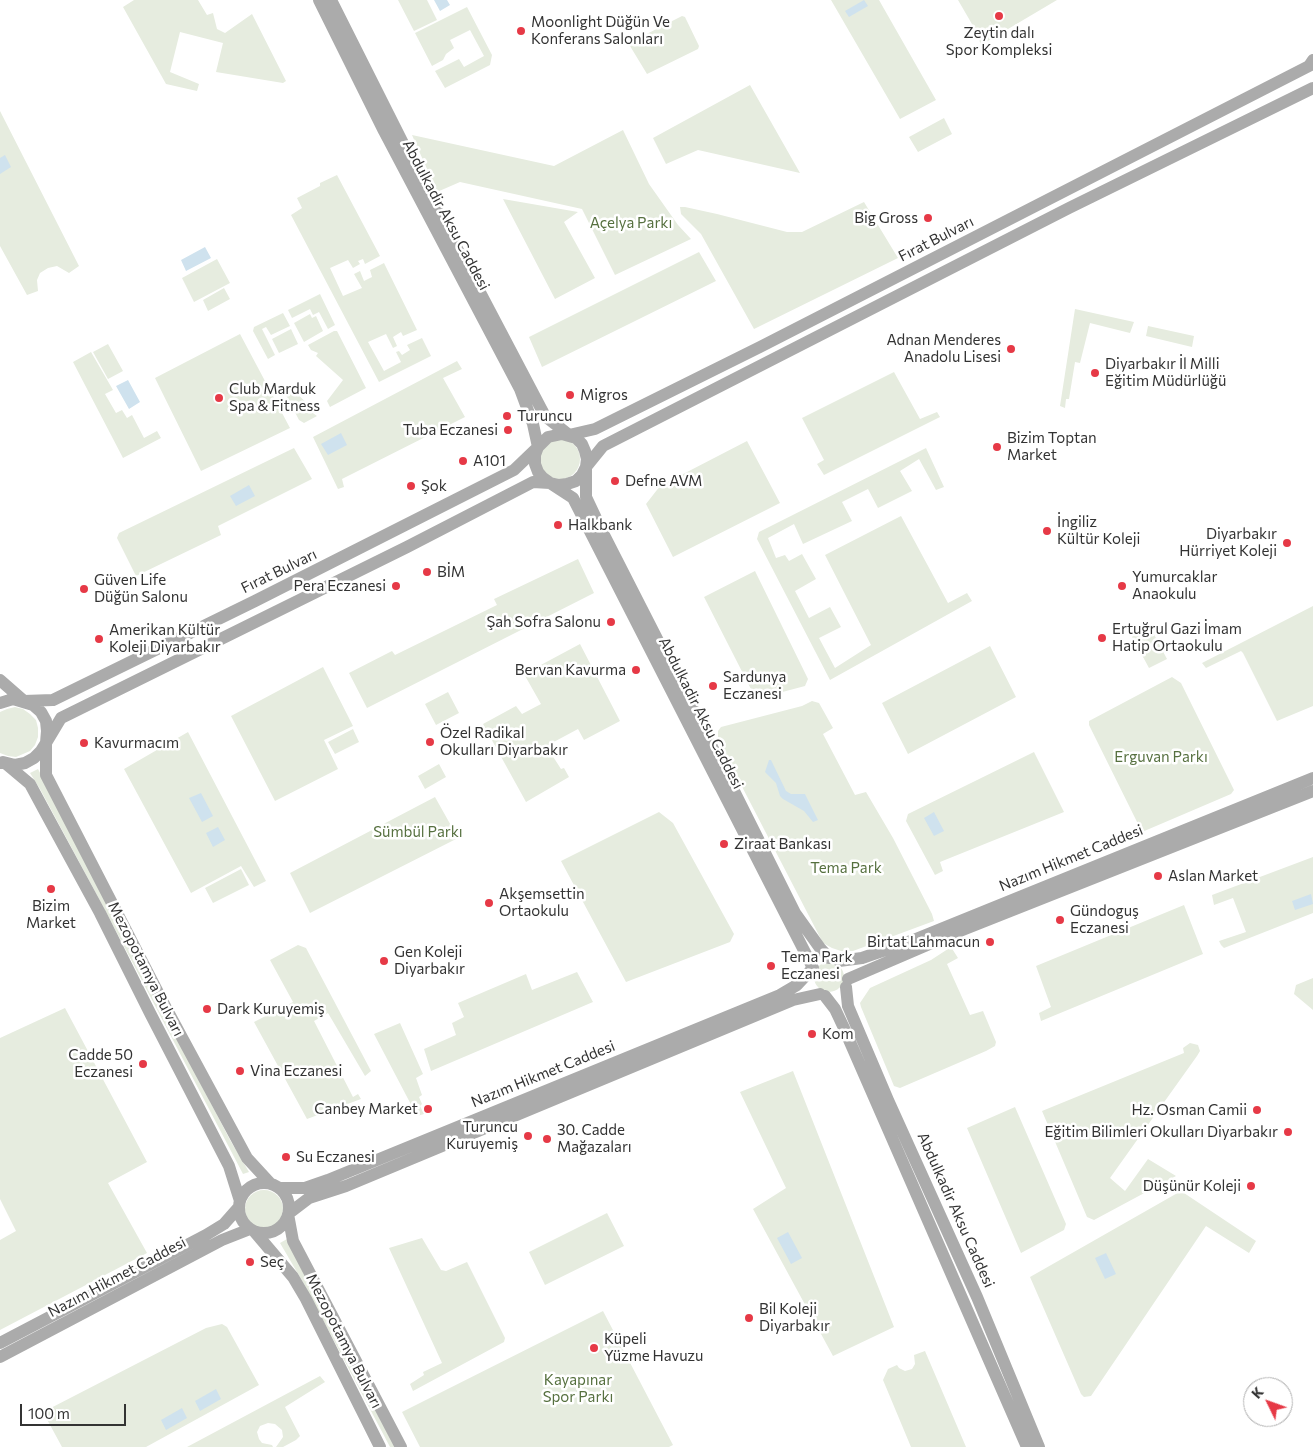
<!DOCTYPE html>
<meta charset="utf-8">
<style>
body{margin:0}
#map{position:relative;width:1313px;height:1447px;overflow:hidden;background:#fff;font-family:Commissioner,sans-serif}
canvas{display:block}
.north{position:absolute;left:1243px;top:1377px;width:50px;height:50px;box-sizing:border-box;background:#fff;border:1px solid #adadad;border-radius:50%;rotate:312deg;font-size:14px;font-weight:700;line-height:20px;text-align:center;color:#333}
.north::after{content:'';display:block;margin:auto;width:18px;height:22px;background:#e63946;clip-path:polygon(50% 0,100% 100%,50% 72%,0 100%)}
.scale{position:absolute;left:20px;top:1404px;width:106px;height:22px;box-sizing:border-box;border:2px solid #333;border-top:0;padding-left:6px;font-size:15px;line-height:18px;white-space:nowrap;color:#333;-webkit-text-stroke:4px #fff;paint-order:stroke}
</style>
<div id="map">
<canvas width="1313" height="1447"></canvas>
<div class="north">K</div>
<div class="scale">100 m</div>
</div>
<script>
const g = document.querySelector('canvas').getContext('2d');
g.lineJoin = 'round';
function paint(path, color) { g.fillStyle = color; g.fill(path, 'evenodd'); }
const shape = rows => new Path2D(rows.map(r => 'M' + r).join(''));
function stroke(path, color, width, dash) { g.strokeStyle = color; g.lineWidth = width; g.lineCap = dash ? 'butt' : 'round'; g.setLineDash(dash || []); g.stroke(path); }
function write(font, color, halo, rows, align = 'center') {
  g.font = font + ' Commissioner,sans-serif'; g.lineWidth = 5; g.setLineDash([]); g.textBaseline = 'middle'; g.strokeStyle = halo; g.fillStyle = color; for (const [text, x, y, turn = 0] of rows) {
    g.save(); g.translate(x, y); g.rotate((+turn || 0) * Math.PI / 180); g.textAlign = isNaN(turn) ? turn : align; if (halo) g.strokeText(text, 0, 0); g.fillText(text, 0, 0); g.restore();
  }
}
paint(shape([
 [134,0,198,0,207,15,213,13,217,29,225,33,252,14,286,81,283,83,216,72,223,43,180,32,170,72,199,84,197,91,166,84,123,7],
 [398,0,427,0,437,20,414,31],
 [831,0,879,0,936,100,900,119],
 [958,0,1057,0,981,45,976,31],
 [467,7,492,55,490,65,445,88,435,71,459,59,464,67,484,56,470,30,450,40,454,48,446,54,443,60,432,66,415,33],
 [682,16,685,17,699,46,698,49,647,74,630,46,631,42],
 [750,85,800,173,698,150,666,164,653,138],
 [0,111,79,266,69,273,57,266,48,268,40,273,37,280,38,291,27,295,0,246],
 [944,118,952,134,918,152,909,137],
 [623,130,649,184,678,225,691,239,615,275,582,209,460,182,437,192,412,135,554,166],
 [337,175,380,256,365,264,363,259,358,261,360,264,353,268,348,260,330,268,343,296,362,288,354,274,360,271,364,281,372,277,370,270,384,263,417,330,403,336,401,332,393,337,397,346,393,348,386,334,368,342,384,371,401,362,396,352,399,351,402,355,410,350,407,345,422,338,431,356,379,382,291,215,302,208,297,198,320,186,320,183],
 [503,199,578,212,564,222,595,278,555,299],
 [864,202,898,258,754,329,701,234,681,214,680,207,685,207,717,214,787,232,802,232],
 [699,252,716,281,542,367,529,337],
 [217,259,230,283,194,302,182,278],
 [224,288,230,299,208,311,203,300],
 [320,294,335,325,328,329,319,312,313,315,310,309,292,318,288,310],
 [1075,309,1134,322,1130,333,1090,323,1080,363,1075,362,1069,399,1066,399,1065,408,1060,406],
 [283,313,290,326,271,335,266,327,262,329,275,355,268,359,253,331,254,327],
 [310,314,312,318,316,316,323,331,304,342,294,323],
 [1148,326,1194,336,1192,347,1146,336],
 [291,329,298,344,279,353,272,339],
 [334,331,337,331,366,388,330,407,327,401,343,380,316,356,318,353,311,350,308,345],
 [240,334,290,428,201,471,155,378],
 [108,344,123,371,108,379,93,352],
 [91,352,113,390,105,394,116,413,122,410,127,418,132,415,144,438,157,431,161,438,123,458,73,362],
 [457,361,462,369,443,378,465,417,342,479,344,487,338,489,313,437],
 [894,372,920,419,937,412,940,417,824,475,817,464,824,460,802,418],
 [293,390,311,407,310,411,317,416,304,423,299,420,286,395],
 '540 459a20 20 0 1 1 40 0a20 20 0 1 1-40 0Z',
 [747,441,780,503,673,557,646,504,660,486],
 [294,448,312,479,218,526,221,535,136,576,117,538,119,533],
 [926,448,944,487,936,490,919,459,900,471,912,491,878,508,868,489,842,502,852,521,803,544,794,524,768,538,776,558,785,555,789,561,802,554,816,579,795,591,809,618,830,607,841,627,819,638,835,668,871,645,825,555,901,516,948,603,967,593,972,601,830,680,757,539,759,532],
 [578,559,594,593,367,708,349,673,392,651,395,655,497,605,494,599],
 [755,571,808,679,805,686,756,699,704,597],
 [1313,606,1313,706,1277,721,1243,653,1241,651,1206,668,1202,663],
 [1148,623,1167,659,1149,668,1130,633],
 [580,644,620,721,584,740,578,729,550,744,554,752,552,755,561,769,564,768,569,777,526,802,483,724,516,706,522,714,541,704,524,674],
 [990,646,1016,697,908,754,882,703],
 [323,667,353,726,324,740,338,769,275,801,231,716],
 [1172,677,1181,683,1234,790,1231,794,1142,832,1089,725,1089,721],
 [448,692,459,713,436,725,425,704],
 [812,701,819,703,833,728,823,734,855,795,866,792,893,838,932,914,934,921,853,951,841,951,832,948,823,943,722,748,718,737,718,731,721,727,802,706],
 [15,707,23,709,30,714,36,720,38,728,38,737,35,745,30,751,16,757,8,756,0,753,0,712,7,709],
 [353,729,359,742,335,754,328,742],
 [188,732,266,881,254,887,241,866,191,893,124,769],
 [1034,752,1064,812,940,862,943,871,935,875,906,821,908,814],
 [439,764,446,777,425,789,418,776],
 [38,769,230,1140,249,1172,243,1174,105,910,40,789,30,773],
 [435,797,458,838,310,913,290,873],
 [659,812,673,823,734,934,730,942,626,982,561,861],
 [1313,857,1313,913,1224,948,1221,945,1219,941,1246,932,1233,898,1214,905,1212,895],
 [241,869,249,885,213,903,205,888],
 [1184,905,1203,954,1041,1021,1039,1013,1051,1007,1036,966],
 [298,945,306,948,371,1071,365,1076,328,1013,314,1021,353,1097,358,1094,361,1099,307,1119,254,1022,293,1002,270,960],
 [951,947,958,958,947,964,970,1015,983,1011,996,1042,995,1046,986,1051,900,1088,894,1086,861,1007,860,1003,870,988,931,960],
 '814 977a15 15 0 1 1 30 0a15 15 0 1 1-30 0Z',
 [577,972,593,1002,431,1071,424,1049,456,1035,452,1023,464,1017,458,1003,526,974,532,990],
 [1313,978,1313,1010,1294,994,1296,985],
 [65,1008,147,1162,108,1183,147,1253,0,1330,0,1240,16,1231,0,1199,0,1038],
 [400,1023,423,1074,416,1078,422,1095,419,1097,422,1104,420,1106,424,1114,417,1116,374,1034],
 [1190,1043,1198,1045,1200,1051,1197,1056,1110,1178,1125,1191,1148,1159,1176,1176,1094,1220,1087,1217,1042,1111,1184,1053,1183,1048],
 [793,1071,894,1327,833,1356,753,1209,786,1188,740,1092],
 [1015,1107,1066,1224,1064,1230,1021,1253,967,1128],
 '245 1209a19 19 0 1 1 38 0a19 19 0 1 1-38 0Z',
 [1181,1191,1256,1241,1249,1253,1206,1226,1091,1396,1084,1397,1081,1394,1030,1277],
 [607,1213,624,1246,545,1285,529,1252],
 [422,1238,441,1270,446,1271,467,1262,505,1338,504,1342,413,1391,410,1384,424,1375,423,1372,442,1363,389,1248],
 [287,1239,397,1447,390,1447,304,1284,280,1243],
 [603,1311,673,1445,669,1447,420,1447,402,1412],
 [222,1324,227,1327,259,1385,146,1447,62,1447,43,1412,206,1328],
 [925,1351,966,1447,911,1447,883,1380,888,1369,897,1365,899,1368,905,1371,912,1369,915,1364,914,1355],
 [320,1376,325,1382,285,1407,300,1436,296,1440,283,1447,276,1447,283,1437,282,1430,275,1424,268,1423,260,1426,257,1432,259,1439,262,1443,272,1445,273,1447,187,1447]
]), '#e6ecdf');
paint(shape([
 [434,0,447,0,450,5,440,11],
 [864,0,868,6,849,17,845,11],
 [5,155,11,167,0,174,0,158],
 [205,247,211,258,186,271,181,260],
 [128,380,140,402,129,409,116,386],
 [341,433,347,445,328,455,321,444],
 [249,485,255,496,236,506,230,496],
 [769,760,771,760,786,791,791,794,805,794,818,820,813,822,804,811,783,799,780,796,776,783,765,772],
 [201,793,213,816,202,822,189,798],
 [934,812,944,831,934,836,924,818],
 [218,827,225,840,213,847,206,833],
 [1311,894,1313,904,1295,910,1292,901],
 [788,1232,802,1258,791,1264,777,1238],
 [1106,1253,1116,1274,1105,1279,1095,1258],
 [216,1389,221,1399,200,1411,195,1401],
 [182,1408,187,1418,166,1430,161,1420]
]), '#cfe2ee');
stroke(shape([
 [331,0,433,203,545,416,569,435,595,429,760,347,1309,66,1313,60],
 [0,680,24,701,53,700,255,601,514,470,538,447,533,424,520,389,384,131,319,0],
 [0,703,13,699,33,705,41,712,46,721,47,731,46,743,41,751,34,758,25,763,15,765,3,762],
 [0,763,5,763,30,784,44,810,100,913,150,1013,229,1166,240,1201],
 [829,958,820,948,795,913,703,729,603,533,586,497,586,467,587,459,585,451,582,444,576,438,562,434,548,437,538,447,535,455,535,464,538,472,543,478,550,483,559,485,567,484,576,481,582,475,586,467,603,446,1069,208,1313,88],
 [839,961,862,958,911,941,1313,778],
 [848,979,955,933,1313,791],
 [846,987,848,1006,888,1100,977,1297,1039,1447],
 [825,996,835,1009,843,1026,1027,1447],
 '239 1208a25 25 0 1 1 50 0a25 25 0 1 1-50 0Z',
 [270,1183,247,1158,165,1006,46,775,46,743,61,718,407,547,533,482,550,483,573,498,813,968],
 [279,1188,305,1188,328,1180,780,995,797,985,811,970],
 [254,1231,293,1277,306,1299,380,1447],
 [0,1343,206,1235,224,1224,239,1207],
 [0,1357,222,1240,250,1229],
 [401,1447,293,1241,288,1214,309,1198,346,1186,793,1000,820,994]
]), '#ababab', 12);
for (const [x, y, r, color] of [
 [999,16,5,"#e63946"],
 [521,31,5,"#e63946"],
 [928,218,5,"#e63946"],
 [1011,349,5,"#e63946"],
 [1095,373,5,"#e63946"],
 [570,395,5,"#e63946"],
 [219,398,5,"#e63946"],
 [507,416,5,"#e63946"],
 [508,430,5,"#e63946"],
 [997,447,5,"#e63946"],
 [463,461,5,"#e63946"],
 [615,481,5,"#e63946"],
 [411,486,5,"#e63946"],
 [558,525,5,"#e63946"],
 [1047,531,5,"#e63946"],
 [1287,543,5,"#e63946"],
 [427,572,5,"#e63946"],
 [396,586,5,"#e63946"],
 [1122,586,5,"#e63946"],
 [84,589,5,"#e63946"],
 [611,622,5,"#e63946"],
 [1102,638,5,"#e63946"],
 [99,639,5,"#e63946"],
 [636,670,5,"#e63946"],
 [713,686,5,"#e63946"],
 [430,742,5,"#e63946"],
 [84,743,5,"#e63946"],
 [724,844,5,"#e63946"],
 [1158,876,5,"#e63946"],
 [51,889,5,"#e63946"],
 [489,903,5,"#e63946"],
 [1060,920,5,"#e63946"],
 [990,942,5,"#e63946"],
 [384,961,5,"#e63946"],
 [771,966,5,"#e63946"],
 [207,1009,5,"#e63946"],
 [812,1034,5,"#e63946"],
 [143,1064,5,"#e63946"],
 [240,1071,5,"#e63946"],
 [428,1109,5,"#e63946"],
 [1257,1110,5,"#e63946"],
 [1288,1132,5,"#e63946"],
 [528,1136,5,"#e63946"],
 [547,1139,5,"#e63946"],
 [286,1157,5,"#e63946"],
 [1251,1186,5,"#e63946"],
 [250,1262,5,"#e63946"],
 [749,1318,5,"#e63946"],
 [594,1348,5,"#e63946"]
]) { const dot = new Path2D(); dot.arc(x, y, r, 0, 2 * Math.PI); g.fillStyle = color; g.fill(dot); stroke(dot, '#fff', 2); }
write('15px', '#333', '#fff', [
 ["Moonlight Düğün Ve",531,22],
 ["Konferans Salonları",531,39],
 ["Zeytin dalı",999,33,"center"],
 ["Spor Kompleksi",999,50,"center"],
 ["Big Gross",918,218,"right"],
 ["Adnan Menderes",1001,340,"right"],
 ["Anadolu Lisesi",1001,357,"right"],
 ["Diyarbakır İl Milli",1105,364],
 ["Eğitim Müdürlüğü",1105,381],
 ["Club Marduk",229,389],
 ["Spa & Fitness",229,406],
 ["Migros",580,395],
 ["Turuncu",517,416],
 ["Tuba Eczanesi",498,430,"right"],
 ["Bizim Toptan",1007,438],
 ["Market",1007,455],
 ["A101",473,461],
 ["Defne AVM",625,481],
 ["Şok",421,486],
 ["İngiliz",1057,522],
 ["Kültür Koleji",1057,539],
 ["Halkbank",568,525],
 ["Diyarbakır",1277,534,"right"],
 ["Hürriyet Koleji",1277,551,"right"],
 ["BİM",437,572],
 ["Yumurcaklar",1132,577],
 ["Anaokulu",1132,594],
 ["Güven Life",94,580],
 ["Düğün Salonu",94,597],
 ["Pera Eczanesi",386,586,"right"],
 ["Şah Sofra Salonu",601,622,"right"],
 ["Ertuğrul Gazi İmam",1112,629],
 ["Hatip Ortaokulu",1112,646],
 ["Amerikan Kültür",109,630],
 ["Koleji Diyarbakır",109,647],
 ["Bervan Kavurma",626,670,"right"],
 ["Sardunya",723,677],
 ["Eczanesi",723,694],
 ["Özel Radikal",440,733],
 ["Okulları Diyarbakır",440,750],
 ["Kavurmacım",94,743],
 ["Ziraat Bankası",734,844],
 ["Aslan Market",1168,876],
 ["Akşemsettin",499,894],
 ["Ortaokulu",499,911],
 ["Bizim",51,906,"center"],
 ["Market",51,923,"center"],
 ["Gündoguş",1070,911],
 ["Eczanesi",1070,928],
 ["Birtat Lahmacun",980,942,"right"],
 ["Gen Koleji",394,952],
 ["Diyarbakır",394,969],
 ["Tema Park",781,957],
 ["Eczanesi",781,974],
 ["Dark Kuruyemiş",217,1009],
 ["Kom",822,1034],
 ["Cadde 50",133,1055,"right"],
 ["Eczanesi",133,1072,"right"],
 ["Vina Eczanesi",250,1071],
 ["Canbey Market",418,1109,"right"],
 ["Hz. Osman Camii",1247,1110,"right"],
 ["Turuncu",518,1127,"right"],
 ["Kuruyemiş",518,1144,"right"],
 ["30. Cadde",557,1130],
 ["Mağazaları",557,1147],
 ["Eğitim Bilimleri Okulları Diyarbakır",1278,1132,"right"],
 ["Su Eczanesi",296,1157],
 ["Düşünür Koleji",1241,1186,"right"],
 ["Seç",260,1262],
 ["Bil Koleji",759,1309],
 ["Diyarbakır",759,1326],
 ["Küpeli",604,1339],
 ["Yüzme Havuzu",604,1356]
], 'left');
write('15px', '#333', '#fff', [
 ["Abdulkadir Aksu Caddesi",446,215,62],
 ["Fırat Bulvarı",936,239,-27],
 ["Fırat Bulvarı",279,571,-26],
 ["Abdulkadir Aksu Caddesi",701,713,63],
 ["Nazım Hikmet Caddesi",1071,858,-22],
 ["Mezopotamya Bulvarı",146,969,63],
 ["Nazım Hikmet Caddesi",543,1074,-22],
 ["Abdulkadir Aksu Caddesi",956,1210,66],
 ["Nazım Hikmet Caddesi",117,1277,-28],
 ["Mezopotamya Bulvarı",344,1341,63]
]);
write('15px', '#56703f', '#fff', [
 ["Açelya Parkı",631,223],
 ["Erguvan Parkı",1161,757],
 ["Sümbül Parkı",418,832],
 ["Tema Park",846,868],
 ["Kayapınar",578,1380],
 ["Spor Parkı",578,1397]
]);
</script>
